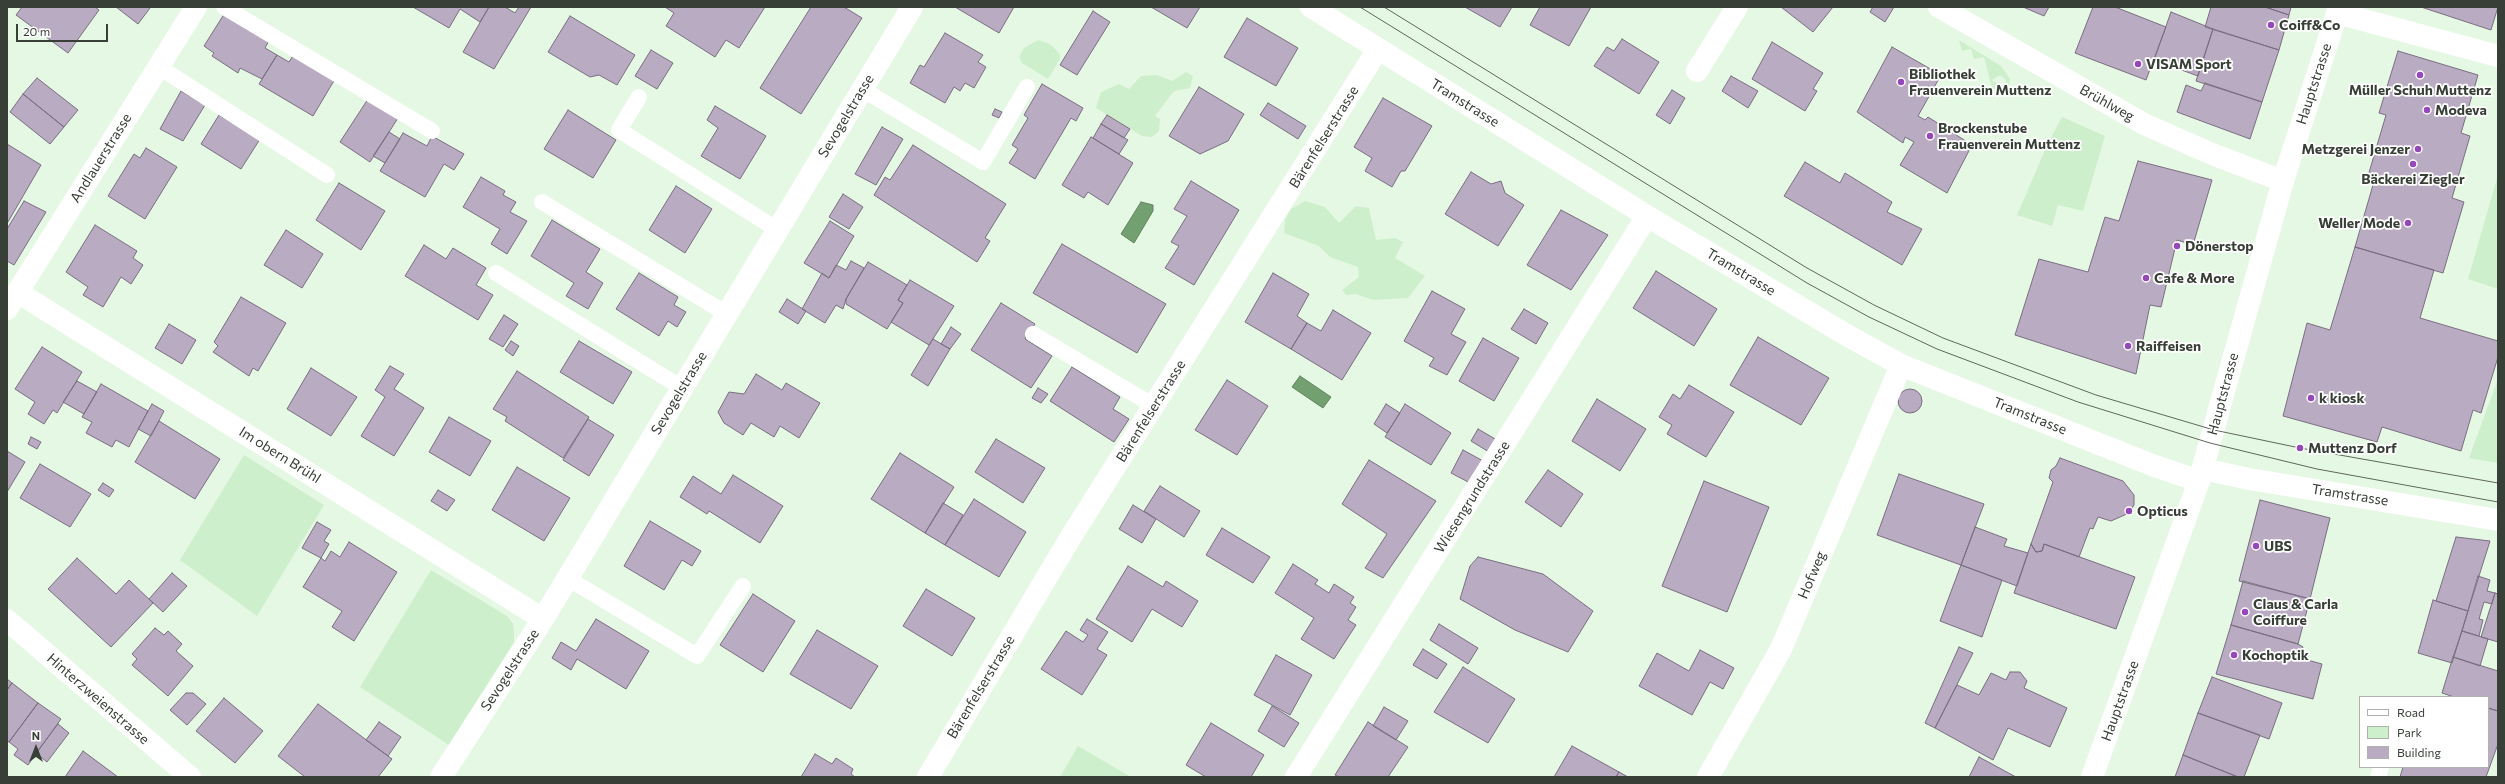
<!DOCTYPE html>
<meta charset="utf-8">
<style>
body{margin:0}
#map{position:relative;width:2505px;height:784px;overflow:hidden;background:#e5f8e3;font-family:Commissioner,sans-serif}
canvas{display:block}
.frame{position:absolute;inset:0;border:8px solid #383f37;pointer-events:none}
.legend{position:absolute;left:2359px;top:696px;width:130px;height:72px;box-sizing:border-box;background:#fff;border:1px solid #afb2af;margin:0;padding:5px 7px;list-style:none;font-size:12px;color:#383f37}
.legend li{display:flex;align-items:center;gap:8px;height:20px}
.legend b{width:20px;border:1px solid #afb2af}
.north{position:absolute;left:16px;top:728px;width:40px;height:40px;-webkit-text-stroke:3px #fff;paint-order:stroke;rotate:0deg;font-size:11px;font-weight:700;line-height:16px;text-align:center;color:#383f37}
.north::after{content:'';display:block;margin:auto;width:14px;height:18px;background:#383f37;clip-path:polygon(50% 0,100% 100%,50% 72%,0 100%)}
.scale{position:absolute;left:16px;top:24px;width:92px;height:18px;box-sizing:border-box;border:2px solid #383f37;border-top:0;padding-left:5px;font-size:12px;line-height:14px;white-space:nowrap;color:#383f37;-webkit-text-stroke:3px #fff;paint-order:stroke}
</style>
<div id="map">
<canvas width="2505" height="784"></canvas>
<div class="frame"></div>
<ul class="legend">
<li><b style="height:5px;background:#fff"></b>Road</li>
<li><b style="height:11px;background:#ceefcb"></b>Park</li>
<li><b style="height:11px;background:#b9abc1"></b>Building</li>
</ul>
<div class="north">N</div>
<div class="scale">20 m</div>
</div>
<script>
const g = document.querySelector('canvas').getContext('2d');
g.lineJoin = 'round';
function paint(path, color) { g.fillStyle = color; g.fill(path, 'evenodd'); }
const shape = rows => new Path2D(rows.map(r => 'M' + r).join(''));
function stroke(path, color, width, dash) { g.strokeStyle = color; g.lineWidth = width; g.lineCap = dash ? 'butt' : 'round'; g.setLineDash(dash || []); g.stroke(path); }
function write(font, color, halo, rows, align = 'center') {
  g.font = font + ' Commissioner,sans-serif'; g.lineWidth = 3.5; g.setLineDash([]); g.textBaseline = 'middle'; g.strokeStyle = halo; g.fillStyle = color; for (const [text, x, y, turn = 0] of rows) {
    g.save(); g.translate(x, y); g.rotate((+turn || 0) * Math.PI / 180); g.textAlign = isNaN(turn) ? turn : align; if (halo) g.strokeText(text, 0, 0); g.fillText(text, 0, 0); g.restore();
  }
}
paint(shape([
 [1038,40,1050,44,1060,54,1060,59,1048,79,1022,63,1019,57,1024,48],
 [1959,40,2001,66,2010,79,2009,91,2004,92,2006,80,2000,75,1992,80,1999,85,1996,90,1992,88,1984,57,1974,59,1971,49,1962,51],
 [1186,72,1193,76,1190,88,1174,91,1155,116,1160,119,1159,131,1152,137,1142,136,1096,108,1101,92,1119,84,1129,89,1141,76,1157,75,1172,81],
 [2062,117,2105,136,2083,211,2058,205,2052,226,2017,215,2049,141],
 [2498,175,2498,289,2468,279],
 [1305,201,1325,207,1339,223,1356,206,1369,208,1376,240,1395,238,1403,242,1395,258,1425,276,1408,298,1373,300,1356,294,1346,295,1342,290,1359,277,1358,267,1330,257,1319,246,1284,233,1285,220,1291,209],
 [2498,379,2498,463,2469,458],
 [244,455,324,505,257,616,180,560],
 [431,570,507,616,513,624,514,633,514,642,449,745,360,687],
 [1078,746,1131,777,1060,777]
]), '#ceefcb');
const water = shape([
 [1141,202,1153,205,1153,211,1134,243,1121,234,1141,202],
 [1300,376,1331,397,1323,408,1292,387,1300,376]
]);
paint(water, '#73a070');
stroke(water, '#61835f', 1);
const building = shape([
 [22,7,95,7,99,10,68,53,16,15,22,7],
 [116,7,149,7,150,8,138,24,116,7],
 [413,7,489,7,480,22,460,9,449,28,413,7],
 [489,7,505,7,515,13,519,7,531,7,494,69,463,52,489,7],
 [665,7,765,7,739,48,726,40,715,57,666,26,674,13,665,7],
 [811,7,844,7,862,18,801,114,760,88,811,7],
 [955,7,1014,7,999,33,955,7],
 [1151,7,1200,7,1187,28,1151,7],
 [1465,7,1512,7,1500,27,1465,7],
 [1540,7,1591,7,1569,46,1530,25,1540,7],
 [1781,7,1833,7,1813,32,1781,7],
 [1873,7,1894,7,1885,22,1870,12,1873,7],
 [2023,7,2049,7,2044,16,2023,7],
 [2093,7,2115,7,2166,27,2146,80,2075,53,2093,7],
 [2211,7,2265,7,2289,15,2279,50,2205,27,2211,7],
 [2265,7,2291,7,2289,15,2265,7],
 [2421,7,2498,7,2491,30,2421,7],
 [226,11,270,39,265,48,277,55,262,79,240,68,238,73,212,56,214,53,204,46,226,11],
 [1093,11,1110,22,1077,75,1060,65,1093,11],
 [2171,12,2213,29,2198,76,2154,60,2171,12],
 [570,16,635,55,617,85,599,75,590,77,548,52,570,16],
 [1247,18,1298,48,1276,86,1224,57,1247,18],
 [2213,29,2279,50,2262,102,2196,81,2213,29],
 [945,33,983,55,978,62,986,67,974,88,965,83,960,91,954,87,945,103,910,83,920,65,924,67,945,33],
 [1622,39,1659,62,1639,94,1594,66,1607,47,1614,51,1622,39],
 [1772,42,1823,73,1813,89,1817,91,1805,111,1752,79,1772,42],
 [1892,47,1941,75,1918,116,1925,120,1928,117,1972,145,1947,193,1900,165,1914,142,1905,137,1903,143,1857,112,1892,47],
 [651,50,673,63,657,89,635,76,651,50],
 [2398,51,2478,75,2461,133,2470,136,2452,198,2464,202,2443,273,2355,247,2375,178,2368,176,2386,115,2379,113,2398,51],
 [294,54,335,79,313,116,259,84,277,55,289,62,294,54],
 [1731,76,1758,91,1748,108,1722,91,1731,76],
 [37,78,78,110,64,127,23,94,37,78],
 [2205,83,2262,102,2250,139,2177,112,2186,85,2201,91,2205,83],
 [1042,84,1083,108,1076,121,1071,118,1035,179,1009,163,1018,149,1012,145,1028,118,1024,115,1042,84],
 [1199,87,1244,114,1228,141,1200,154,1169,136,1199,87],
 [1672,90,1685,98,1670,124,1656,115,1672,90],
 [181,91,205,105,183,141,160,129,181,91],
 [23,94,64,127,50,144,10,112,23,94],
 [1383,98,1432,126,1405,171,1401,171,1392,187,1365,171,1372,158,1354,147,1383,98],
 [368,99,398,118,370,162,340,142,368,99],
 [1268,103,1306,126,1298,139,1260,115,1268,103],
 [715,106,766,136,740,179,701,156,718,128,707,120,715,106],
 [995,109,1002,112,999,118,992,115,995,109],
 [568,110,616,140,593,178,544,149,568,110],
 [219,115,260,139,241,169,201,144,219,115],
 [1107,115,1130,129,1124,138,1101,124,1107,115],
 [1101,124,1128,140,1119,154,1093,138,1101,124],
 [882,127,903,139,876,185,855,174,882,127],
 [389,132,400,139,385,163,373,156,389,132],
 [403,133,427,146,432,136,464,154,454,170,444,164,425,197,380,171,403,133],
 [1091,137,1133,163,1108,205,1088,192,1084,198,1062,185,1091,137],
 [7,144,41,165,8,222,7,222,7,144],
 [913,145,1006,204,985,238,990,241,977,262,874,195,885,177,890,180,913,145],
 [146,148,177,167,145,219,108,196,134,154,140,158,146,148],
 [2138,161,2212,180,2193,245,2177,240,2161,307,2150,305,2136,374,2015,335,2039,259,2088,272,2105,217,2119,221,2138,161],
 [1805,162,1840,183,1845,173,1892,202,1887,212,1922,229,1902,265,1784,196,1805,162],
 [1471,172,1491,184,1501,181,1505,193,1524,205,1498,246,1445,214,1471,172],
 [481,177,505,191,503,195,516,202,510,212,527,221,507,254,491,244,500,229,463,207,481,177],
 [1191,181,1239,210,1194,285,1165,268,1179,246,1171,242,1187,216,1174,209,1191,181],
 [339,183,385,211,361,250,316,220,339,183],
 [676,186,712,209,685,253,649,230,676,186],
 [843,194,863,207,849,229,829,217,843,194],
 [24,201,46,212,14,265,7,261,7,229,24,201],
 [1561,210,1608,235,1571,290,1527,265,1561,210],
 [552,220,600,249,586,272,603,283,588,309,566,296,574,283,531,256,552,220],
 [830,221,854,236,829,278,804,263,830,221],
 [95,225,137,251,133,258,143,265,131,284,121,277,103,307,83,295,88,287,66,272,95,225],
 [286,230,323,254,302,288,264,265,286,230],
 [1062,244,1166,304,1137,353,1033,293,1062,244],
 [424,245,446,259,453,248,486,268,476,285,493,295,478,320,405,276,424,245],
 [2355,247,2434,270,2420,318,2498,341,2498,357,2481,413,2473,410,2461,451,2382,427,2377,442,2283,416,2307,323,2330,330,2355,247],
 [851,261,864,268,846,299,843,309,836,305,825,323,802,309,822,273,829,278,836,265,846,270,851,261],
 [868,262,907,285,898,300,903,303,887,329,846,304,846,299,868,262],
 [1656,271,1717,309,1694,346,1633,308,1656,271],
 [639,273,678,297,674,305,686,312,677,327,668,321,659,336,616,309,639,273],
 [1273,273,1309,294,1297,316,1307,323,1291,349,1245,322,1273,273],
 [910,280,954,306,929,345,891,322,903,303,898,300,910,280],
 [1432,291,1465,309,1451,334,1466,342,1447,375,1429,366,1434,358,1404,341,1432,291],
 [241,297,286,323,258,371,253,368,249,376,213,352,218,346,214,342,241,297],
 [787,299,806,311,798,324,779,312,787,299],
 [1001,303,1035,324,1025,339,1052,356,1031,388,971,350,1001,303],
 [1524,309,1548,323,1536,344,1511,329,1524,309],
 [1333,310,1371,333,1342,380,1291,349,1307,323,1321,331,1333,310],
 [504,315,518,324,503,347,489,339,504,315],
 [169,324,196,340,182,364,155,348,169,324],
 [951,327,961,334,950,349,941,344,951,327],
 [1758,337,1829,378,1801,425,1730,385,1758,337],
 [1483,338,1519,358,1494,401,1459,381,1483,338],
 [933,339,950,349,928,386,911,375,933,339],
 [511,341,519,346,513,356,505,350,511,341],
 [579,341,632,372,613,404,560,372,579,341],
 [42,347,82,372,57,413,53,410,44,424,28,414,35,402,15,389,42,347],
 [390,366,404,374,394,389,424,408,394,456,361,436,385,397,375,390,390,366],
 [1072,367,1120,397,1113,409,1129,419,1114,442,1050,401,1072,367],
 [311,368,357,397,331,436,287,409,311,368],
 [517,371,589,417,563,458,505,421,507,417,493,409,517,371],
 [756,374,782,390,786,383,820,403,799,438,780,426,774,437,751,423,743,435,724,423,718,412,729,392,744,394,756,374],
 [1227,380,1268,406,1237,455,1195,430,1227,380],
 [77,381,97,392,84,414,63,402,77,381],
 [101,384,148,411,129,447,116,440,112,447,86,433,92,422,82,417,101,384],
 [1689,385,1734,412,1706,457,1667,434,1672,425,1659,417,1673,394,1680,399,1689,385],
 [1038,388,1048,394,1041,403,1032,398,1038,388],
 '1898 401a12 12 0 1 1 24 0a12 12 0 1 1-24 0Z',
 [1597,399,1646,429,1620,471,1572,441,1597,399],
 [152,404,164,411,151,436,138,429,152,404],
 [1386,404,1400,413,1387,433,1374,424,1386,404],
 [1405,404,1451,433,1431,465,1385,437,1405,404],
 [449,417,491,441,470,476,429,452,449,417],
 [588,419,614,435,589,476,563,460,588,419],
 [159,421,220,459,195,499,135,462,159,421],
 [1478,429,1497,440,1489,452,1471,441,1478,429],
 [31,437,41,442,37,449,28,444,31,437],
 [996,439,1045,468,1023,503,975,472,996,439],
 [1463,450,1485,462,1472,484,1451,473,1463,450],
 [7,451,25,462,7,492,7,451],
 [900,453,954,487,925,533,871,499,900,453],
 [2060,458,2123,481,2134,495,2134,505,2129,513,2111,521,2098,517,2093,529,2090,528,2079,557,2044,544,2042,551,2036,552,2031,544,2053,482,2049,478,2051,470,2056,466,2060,458],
 [1369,460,1436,501,1383,578,1365,568,1387,534,1342,504,1369,460],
 [40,464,91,494,70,527,20,498,40,464],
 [517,467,570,498,544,541,492,510,517,467],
 [1548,470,1583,494,1561,527,1525,502,1548,470],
 [1899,474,1984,504,1961,565,1877,535,1899,474],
 [733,475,783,506,760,543,709,511,707,514,680,497,693,476,721,494,733,475],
 [1704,481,1769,507,1727,612,1662,586,1704,481],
 [103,483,114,490,109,497,98,490,103,483],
 [1160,486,1200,511,1184,537,1144,511,1160,486],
 [438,490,455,500,447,511,431,501,438,490],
 [974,499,1026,532,999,577,945,545,974,499],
 [2260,500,2330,518,2310,599,2239,581,2260,500],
 [943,503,963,515,945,545,925,533,943,503],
 [1133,505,1156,519,1142,543,1119,529,1133,505],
 [650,521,701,551,692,566,682,560,664,590,624,566,650,521],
 [317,522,331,530,324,541,329,544,321,558,302,548,317,522],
 [1975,527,2007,539,2004,546,2028,553,2017,586,1961,565,1975,527],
 [1222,528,1270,557,1253,583,1206,555,1222,528],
 [2456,537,2490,541,2468,611,2436,601,2456,537],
 [349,542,397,572,354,641,332,627,342,611,303,587,321,558,325,561,331,551,340,557,349,542],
 [2031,544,2036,552,2042,551,2044,544,2135,577,2116,629,2014,593,2031,544],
 [1478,557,1543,574,1593,611,1568,652,1515,630,1460,599,1470,566,1478,557],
 [77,558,116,594,129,580,153,603,111,647,48,589,77,558],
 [1293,564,1318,580,1315,584,1329,593,1334,584,1354,597,1350,603,1356,607,1348,620,1356,625,1334,659,1301,639,1314,618,1275,593,1293,564],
 [1961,565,2002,580,1982,637,1940,621,1961,565],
 [1128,566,1163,587,1166,581,1198,601,1182,627,1152,609,1132,642,1096,619,1128,566],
 [172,573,187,586,163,612,149,599,172,573],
 [2478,576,2490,580,2487,591,2495,593,2492,604,2484,602,2479,619,2483,620,2479,636,2462,631,2478,576],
 [2243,581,2310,599,2298,644,2231,625,2243,581],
 [926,589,975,618,952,656,903,626,926,589],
 [2495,593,2498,594,2498,642,2481,637,2495,593],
 [753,594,795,621,763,672,720,645,753,594],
 [2433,600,2468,611,2452,663,2418,653,2433,600],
 [596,619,649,651,626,689,577,659,571,670,552,658,561,642,576,651,596,619],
 [1087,619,1108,632,1097,649,1107,655,1082,695,1041,669,1066,631,1083,642,1088,635,1080,630,1087,619],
 [1439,624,1478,648,1468,664,1430,640,1439,624],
 [2231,625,2298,644,2303,647,2300,658,2322,664,2313,699,2216,674,2231,625],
 [155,628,164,635,168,631,182,644,176,651,193,666,168,696,132,665,137,659,132,654,155,628],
 [817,630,878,666,851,709,790,674,817,630],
 [2462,631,2488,639,2480,666,2453,657,2462,631],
 [1959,647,1973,653,1935,728,1925,723,1959,647],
 [1423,649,1447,664,1437,679,1413,665,1423,649],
 [1700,650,1734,668,1723,689,1710,682,1692,715,1639,686,1657,653,1689,671,1700,650],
 [1276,655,1312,675,1290,715,1254,695,1276,655],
 [2453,657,2498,671,2498,711,2488,708,2488,697,2454,697,2442,693,2453,657],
 [1463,667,1515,699,1488,743,1434,712,1463,667],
 [2010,672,2020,672,2027,681,2024,688,2067,708,2050,747,2008,728,1993,760,1935,728,1957,685,1979,695,1991,673,2006,680,2010,672],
 [2212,677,2282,703,2269,739,2198,713,2212,677],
 [7,679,12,683,7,690,7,679],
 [12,683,38,703,9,742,7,741,7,690,12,683],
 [186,693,193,693,206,704,187,725,170,710,186,693],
 [224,698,263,731,235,763,196,731,224,698],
 [38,703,61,719,28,765,14,755,18,749,9,742,38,703],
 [318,704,392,759,378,777,305,777,278,756,318,704],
 [1272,706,1299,723,1284,747,1258,731,1272,706],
 [1384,707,1408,721,1396,740,1373,726,1384,707],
 [2488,708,2498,711,2498,744,2486,777,2400,777,2403,767,2488,767,2488,708],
 [2198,713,2260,735,2244,777,2238,777,2183,755,2198,713],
 [379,722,401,737,388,756,366,740,379,722],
 [1368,722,1408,747,1388,777,1339,777,1335,775,1368,722],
 [1211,723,1264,755,1251,777,1206,777,1186,765,1211,723],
 [58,724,69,733,47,762,36,753,58,724],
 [1572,746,1619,772,1616,777,1554,777,1572,746],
 [83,751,118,777,65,777,83,751],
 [815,754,832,764,836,758,853,769,851,774,855,777,801,777,815,754],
 [2183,755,2238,777,2175,777,2183,755],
 [1979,757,2016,777,1969,777,1979,757],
 [1619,772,1628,777,1616,777,1619,772]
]);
paint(building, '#b9abc1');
stroke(building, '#7a6d81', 1);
stroke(shape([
 [224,7,432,131],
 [159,67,327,175],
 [862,89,983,162,1027,87],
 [639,97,619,130,778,230],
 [542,202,727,314],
 [496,273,682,388],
 [1033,334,1154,406],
 [567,578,697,656,743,586],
 [2378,777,2381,767]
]), '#fff', 16);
stroke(shape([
 [1311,7,1647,216,1850,337,1901,365,2152,465,2199,481],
 [1939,7,2144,124,2212,154,2283,181],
 [2337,13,2498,56],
 [1697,71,1737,7],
 [17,292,543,619],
 [7,309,196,7],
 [2203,469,2249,479,2498,520],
 [7,620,190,777],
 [441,777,543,619,912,7],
 [928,777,1069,540,1378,49],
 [1296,777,1647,216],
 [1708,777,1781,649,1901,365]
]), '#fff', 22);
stroke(shape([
 [2092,777,2199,481,2283,181,2339,7]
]), '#fff', 22);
stroke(shape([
 [1360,7,1807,283,1869,317,1937,349,2078,402,2210,443,2317,469,2498,502],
 [1384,7,1807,268,1874,305,1943,338,2096,395,2214,430,2300,448,2498,483]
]), '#5e675c', 1);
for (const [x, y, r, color] of [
 [2271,25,4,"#9548ba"],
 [2138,64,4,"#9548ba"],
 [2420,75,4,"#9548ba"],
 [1901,82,4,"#9548ba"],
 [2427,110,4,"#9548ba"],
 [1930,136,4,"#9548ba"],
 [2418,149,4,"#9548ba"],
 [2413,164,4,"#9548ba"],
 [2408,223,4,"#9548ba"],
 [2177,246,4,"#9548ba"],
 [2146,278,4,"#9548ba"],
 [2128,346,4,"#9548ba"],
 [2311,398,4,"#9548ba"],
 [2300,448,4,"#9548ba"],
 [2129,511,4,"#9548ba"],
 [2256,546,4,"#9548ba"],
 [2245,612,4,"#9548ba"],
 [2234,655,4,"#9548ba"]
]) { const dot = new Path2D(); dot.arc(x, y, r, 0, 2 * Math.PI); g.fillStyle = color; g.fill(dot); stroke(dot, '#fff', 1.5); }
write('bold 14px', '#383f37', '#fff', [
 ["Coiff&Co",2279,25],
 ["VISAM Sport",2146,64],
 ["Bibliothek",1909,74],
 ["Frauenverein Muttenz",1909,90],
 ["Müller Schuh Muttenz",2420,90,"center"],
 ["Modeva",2435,110],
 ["Brockenstube",1938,128],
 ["Frauenverein Muttenz",1938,144],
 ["Metzgerei Jenzer",2410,149,"right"],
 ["Bäckerei Ziegler",2413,179,"center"],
 ["Weller Mode",2400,223,"right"],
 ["Dönerstop",2185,246],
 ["Cafe & More",2154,278],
 ["Raiffeisen",2136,346],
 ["k kiosk",2319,398],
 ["Muttenz Dorf",2308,448],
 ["Opticus",2137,511],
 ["UBS",2264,546],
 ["Claus & Carla",2253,604],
 ["Coiffure",2253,620],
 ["Kochoptik",2242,655]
], 'left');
write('14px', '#383f37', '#fff', [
 ["Hauptstrasse",2314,84,-72],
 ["Tramstrasse",1465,103,32],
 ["Brühlweg",2107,103,29],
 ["Sevogelstrasse",846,116,-59],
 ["Bärenfelserstrasse",1324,137,-58],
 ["Andlauerstrasse",101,158,-58],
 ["Tramstrasse",1741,272,31],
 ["Sevogelstrasse",679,393,-59],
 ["Hauptstrasse",2223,394,-75],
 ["Bärenfelserstrasse",1151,411,-58],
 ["Tramstrasse",2030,416,22],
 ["Im obern Brühl",280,455,32],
 ["Tramstrasse",2350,495,9],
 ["Wiesengrundstrasse",1472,497,-58],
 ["Hofweg",1812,575,-67],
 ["Sevogelstrasse",510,670,-57],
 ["Bärenfelserstrasse",981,687,-59],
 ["Hinterzweienstrasse",98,699,41],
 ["Hauptstrasse",2120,701,-70]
]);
</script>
